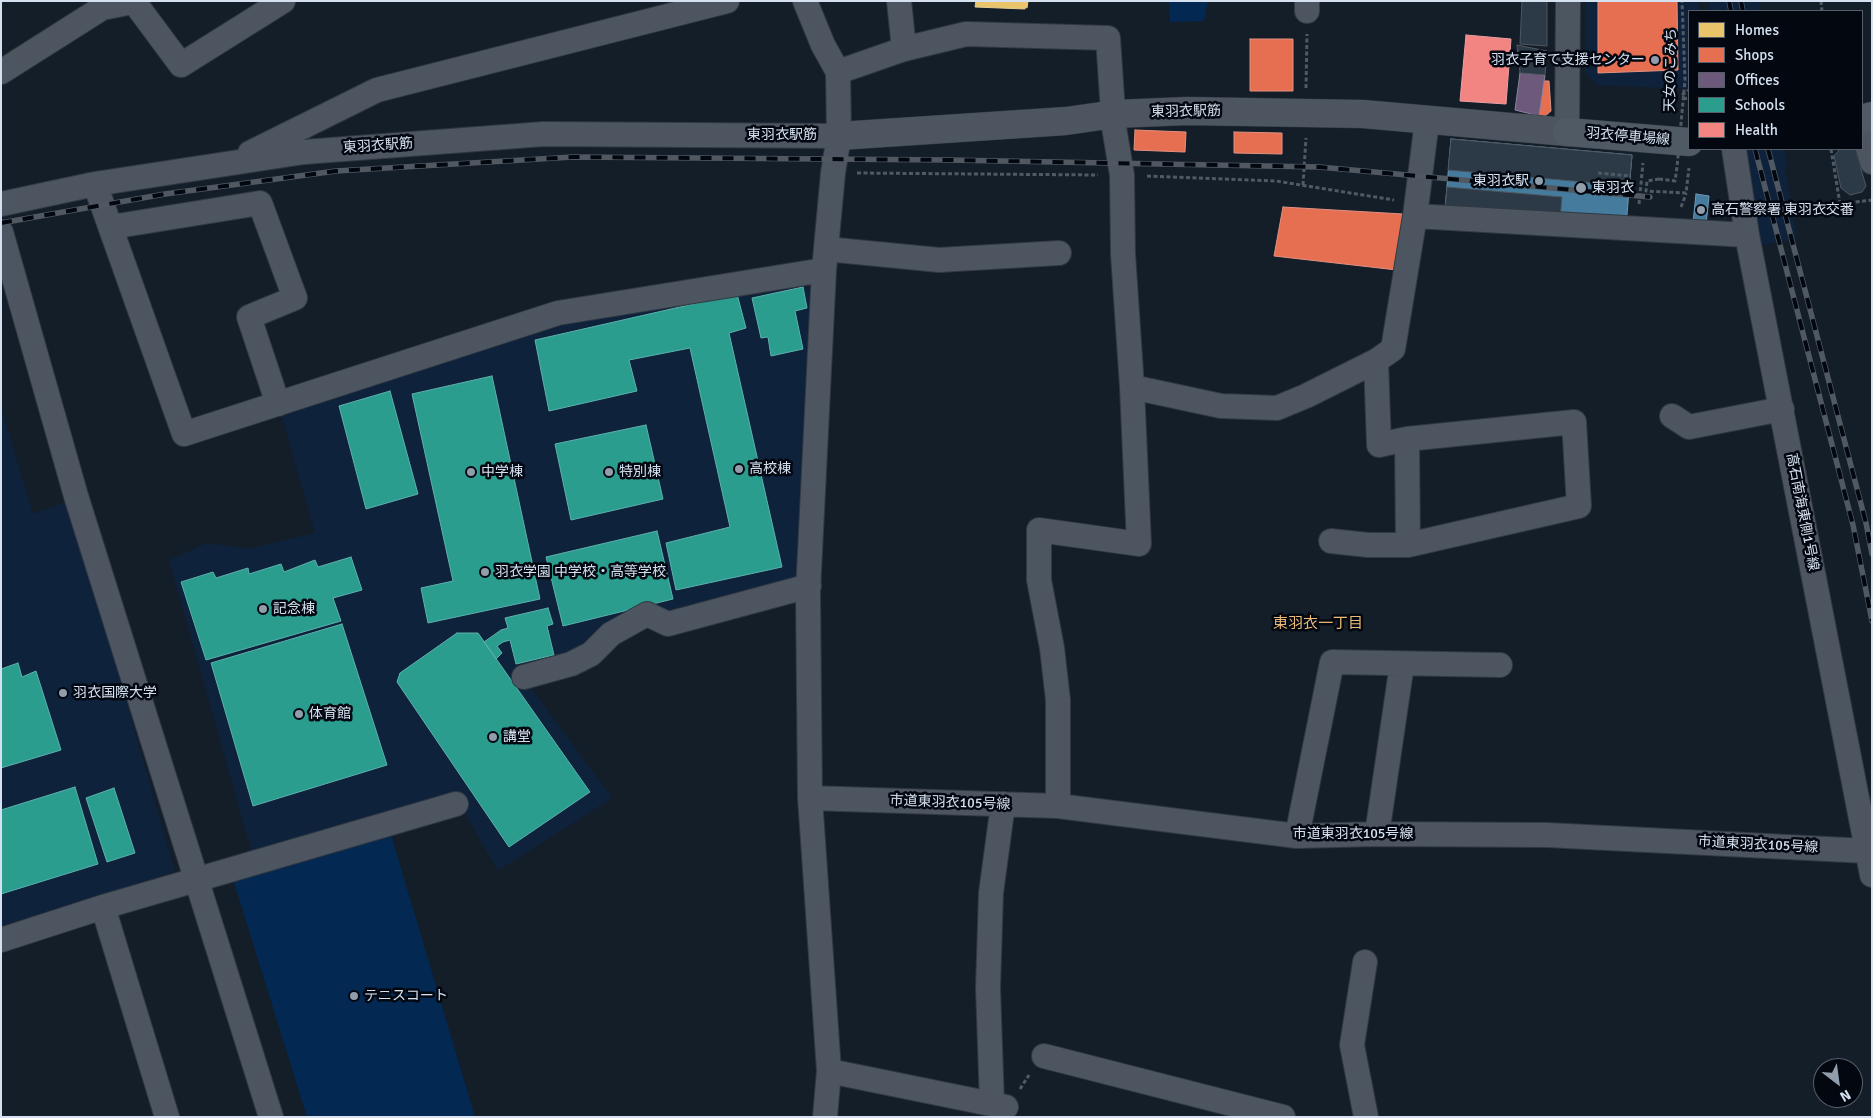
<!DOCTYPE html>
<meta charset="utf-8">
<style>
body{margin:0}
#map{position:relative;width:1873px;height:1118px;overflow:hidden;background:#141e29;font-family:Signika,sans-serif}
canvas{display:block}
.frame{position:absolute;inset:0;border:2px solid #d5e1f0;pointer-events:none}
.legend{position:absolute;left:1688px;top:10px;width:175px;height:140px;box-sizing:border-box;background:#020710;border:1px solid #565e6a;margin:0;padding:6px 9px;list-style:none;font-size:15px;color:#d5e1f0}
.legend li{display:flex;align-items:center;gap:10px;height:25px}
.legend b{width:25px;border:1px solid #565e6a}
.north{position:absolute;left:1813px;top:1058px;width:50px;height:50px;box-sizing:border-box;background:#020710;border:1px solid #565e6a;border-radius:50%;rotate:150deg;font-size:14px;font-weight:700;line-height:20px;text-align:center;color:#d5e1f0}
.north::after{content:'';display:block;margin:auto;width:18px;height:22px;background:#919daa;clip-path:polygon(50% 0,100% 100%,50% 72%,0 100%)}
</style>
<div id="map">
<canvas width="1873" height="1118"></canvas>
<div class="frame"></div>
<ul class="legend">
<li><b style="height:14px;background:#e9c46a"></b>Homes</li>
<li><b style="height:14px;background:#e76f51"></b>Shops</li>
<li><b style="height:14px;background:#6d597a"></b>Offices</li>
<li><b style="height:14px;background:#2a9d8f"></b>Schools</li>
<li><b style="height:14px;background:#f28482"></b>Health</li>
</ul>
<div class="north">N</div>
</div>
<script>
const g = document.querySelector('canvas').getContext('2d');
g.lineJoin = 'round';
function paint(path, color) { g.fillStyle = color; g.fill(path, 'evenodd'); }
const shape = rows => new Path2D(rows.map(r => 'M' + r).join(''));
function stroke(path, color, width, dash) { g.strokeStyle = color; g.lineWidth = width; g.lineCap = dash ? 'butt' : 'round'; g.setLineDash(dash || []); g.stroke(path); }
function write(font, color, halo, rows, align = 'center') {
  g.font = font + ' Signika,"Noto Sans JP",sans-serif'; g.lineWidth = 5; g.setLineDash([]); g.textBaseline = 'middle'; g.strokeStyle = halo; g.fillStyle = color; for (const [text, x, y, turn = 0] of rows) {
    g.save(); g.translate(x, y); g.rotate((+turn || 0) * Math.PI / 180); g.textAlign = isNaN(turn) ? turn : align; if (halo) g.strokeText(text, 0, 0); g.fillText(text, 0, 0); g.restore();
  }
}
paint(shape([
 [1585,1,1698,1,1700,11,1689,11,1689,89,1598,85,1585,72],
 [1708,1,1759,1,1760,11,1710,11],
 [1741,149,1784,149,1787,168,1785,169,1797,239,1762,245],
 [786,280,806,286,814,294,806,368,797,585,670,619,648,609,588,652,521,674,612,798,498,871,456,798,253,857,169,560,207,543,248,549,315,533,280,410,542,322],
 [1,407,33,514,69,501,175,872,1,927]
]), '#0e223b');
paint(shape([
 [1169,1,1208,1,1204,21,1170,22],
 [389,828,475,1117,307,1117,232,876]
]), '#032852');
const homes = shape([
 [976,1,1028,1,1027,8,1025,7,1025,9,975,7,976,1]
]);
paint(homes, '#e9c46a');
stroke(homes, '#e3cd92', 1);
const shops = shape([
 [1598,1,1677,1,1678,70,1598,73,1598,1],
 [1250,39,1293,39,1293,91,1250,91,1250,39],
 [1544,81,1549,81,1551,111,1545,116,1539,116,1544,81],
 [1135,130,1186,132,1185,152,1134,150,1135,130],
 [1234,132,1282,133,1282,154,1234,153,1234,132],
 [1283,207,1403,214,1397,270,1274,256,1283,207]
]);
paint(shops, '#e76f51');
stroke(shops, '#e29181', 1);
const offices = shape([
 [1520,73,1545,75,1539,116,1515,110,1520,73]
]);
paint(offices, '#6d597a');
stroke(offices, '#8c829d', 1);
const schools = shape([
 [803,287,807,308,795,311,803,349,771,356,768,337,761,338,752,298,803,287],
 [737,294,746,328,729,333,782,567,676,590,666,543,730,527,690,348,629,360,637,391,549,411,535,340,737,294],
 [492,376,540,599,428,623,421,588,453,581,412,394,492,376],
 [390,391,418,494,366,509,339,406,390,391],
 [646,425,663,499,571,520,555,444,646,425],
 [657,531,673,599,563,626,546,557,657,531],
 [351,557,362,590,333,598,341,621,206,660,181,582,213,572,216,578,248,568,249,574,281,564,284,572,315,560,318,567,351,557],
 [548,608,553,624,547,626,554,655,516,664,510,640,503,642,497,646,502,653,496,659,484,642,501,630,508,628,505,618,548,608],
 [342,624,387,765,253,806,211,663,342,624],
 [457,633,478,633,590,792,509,847,397,682,400,673,457,633],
 [18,663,22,677,36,671,61,750,1,768,1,669,18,663],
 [75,787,98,864,1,894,1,810,75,787],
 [114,788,135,853,107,862,86,798,114,788]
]);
paint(schools, '#2a9d8f');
stroke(schools, '#5db1ac', 1);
const health = shape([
 [1466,35,1511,39,1506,104,1460,101,1466,35]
]);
paint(health, '#f28482');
stroke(health, '#e9a0a3', 1);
const public = shape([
 [1451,139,1632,155,1626,226,1445,210,1451,139],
 [1696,194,1709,196,1706,225,1693,223,1696,194]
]);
paint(public, '#457b9d');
stroke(public, '#709ab6', 1);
const building = shape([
 [1522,1,1547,1,1547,46,1520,44,1522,1],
 [1517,45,1547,51,1545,75,1520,73,1517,45],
 [1451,139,1632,155,1629,186,1448,170,1451,139],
 [1840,149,1855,149,1866,186,1862,192,1850,195,1841,188,1834,156,1840,149],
 [1447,187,1562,197,1560,221,1445,210,1447,187]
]);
paint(building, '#2c3a48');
stroke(building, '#4e5761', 1);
const minor = shape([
 [805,1,823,45,838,72,839,136,833,173,824,270,808,592,810,798,829,1071,825,1117],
 [135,3,181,65,283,1],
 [1307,11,1307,1],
 [904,49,966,34,1108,38,1114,127,1122,175,1123,254,1132,387,1139,544,1039,530,1039,580,1052,648,1058,700,1058,806],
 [1,72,102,8,137,1],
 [838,72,904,49,899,1],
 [1862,128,1872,162],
 [1567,132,1568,1],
 [1734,149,1747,235,1872,875],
 [250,153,377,90,727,1],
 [95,184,184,434,558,313,824,270],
 [1,204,95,184,304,152,544,134,839,136],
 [1415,216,1427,121],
 [111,227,260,203,295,298,249,317,278,404],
 [1,232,76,496,271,1117],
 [826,249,939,260,1059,253],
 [1132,387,1221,406,1277,408,1306,396,1376,361,1393,349,1415,216,1747,235],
 [1672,416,1689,427,1782,409],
 [1407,439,1408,545],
 [1331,541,1368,545,1408,545,1579,506,1574,422,1407,439,1379,445,1376,361],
 [524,677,571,664,591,654,611,634,647,614,668,624,809,586],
 [810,798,1058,806,1297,836,1377,834,1547,835,1867,851],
 [1377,834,1402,664],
 [1297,836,1332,662,1500,665],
 [103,907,167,1117],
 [1,940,103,907,456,804],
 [1365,962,1352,1045,1366,1117],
 [1044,1056,1283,1117],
 [829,1071,1006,1107],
 [992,1103,988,988,991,893,1003,804]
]);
const tertiary = shape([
 [839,136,1066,121,1115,114,1187,111,1363,114,1567,132]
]);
const secondary = shape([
 [1862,119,1872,116],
 [1567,132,1689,142]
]);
stroke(minor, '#313943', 26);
stroke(tertiary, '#313943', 29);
stroke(secondary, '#313943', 29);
stroke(shape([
 [1821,1,1822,11],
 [1306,88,1307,34],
 [1682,95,1689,90],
 [1683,99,1689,98],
 [1831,149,1840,204,1872,200],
 [857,173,1098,175],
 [1598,173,1630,176],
 [1147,176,1276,181,1394,200],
 [1659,179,1647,181,1646,191,1686,193,1689,168],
 [1303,185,1306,138],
 [1639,204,1643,163],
 [1681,207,1686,194],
 [1020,1089,1029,1075]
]), '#505a63', 3, [4, 2.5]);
stroke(minor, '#4d5560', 24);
stroke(tertiary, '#4d5560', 28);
stroke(secondary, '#4f5a65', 28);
const rail = shape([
 [1729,1,1731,11],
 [1741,1,1743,11],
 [1755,149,1853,525,1872,621],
 [1768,149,1866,523,1872,554],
 [1,223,165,194,336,171,573,157,949,160,1319,167,1650,197]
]);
stroke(rail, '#505962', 5.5);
stroke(rail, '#020710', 4, [11]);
stroke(shape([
 [1659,179,1675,181,1677,167,1685,80,1682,1]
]), '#505a63', 3, [4, 2.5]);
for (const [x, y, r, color] of [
 [1655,60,5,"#919daa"],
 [1539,181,5,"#919daa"],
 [1581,188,6,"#919daa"],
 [1701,210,5,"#919daa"],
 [739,469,5,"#919daa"],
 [471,472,5,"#919daa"],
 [609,472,5,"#919daa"],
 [485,572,5,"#919daa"],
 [263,609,5,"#919daa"],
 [63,693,5,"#919daa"],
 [299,714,5,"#919daa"],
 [493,737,5,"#919daa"],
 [354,996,5,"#919daa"]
]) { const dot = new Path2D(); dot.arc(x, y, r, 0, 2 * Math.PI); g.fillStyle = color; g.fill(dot); stroke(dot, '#020710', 2); }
write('14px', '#d5e1f0', '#020710', [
 ["羽衣子育て支援センター",1645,60,"right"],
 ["東羽衣駅",1529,181,"right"],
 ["東羽衣",1592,188],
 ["高石警察署 東羽衣交番",1711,210],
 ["高校棟",749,469],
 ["中学棟",481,472],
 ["特別棟",619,472],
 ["羽衣学園 中学校・高等学校",495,572],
 ["記念棟",273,609],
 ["羽衣国際大学",73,693],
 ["体育館",309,714],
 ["講堂",503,737],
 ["テニスコート",364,996]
], 'left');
write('14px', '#d5e1f0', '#020710', [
 ["天女のこみち",1671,70,-89],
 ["東羽衣駅筋",1186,112,-1],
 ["東羽衣駅筋",782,135],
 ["羽衣停車場線",1628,137,5],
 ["東羽衣駅筋",378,146,-4],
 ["高石南海東側1号線",1802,512,79],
 ["市道東羽衣105号線",950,803,2],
 ["市道東羽衣105号線",1353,834],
 ["市道東羽衣105号線",1758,845,3]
]);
write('15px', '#ebbb79', '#020710', [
 ["東羽衣一丁目",1318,624]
]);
</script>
